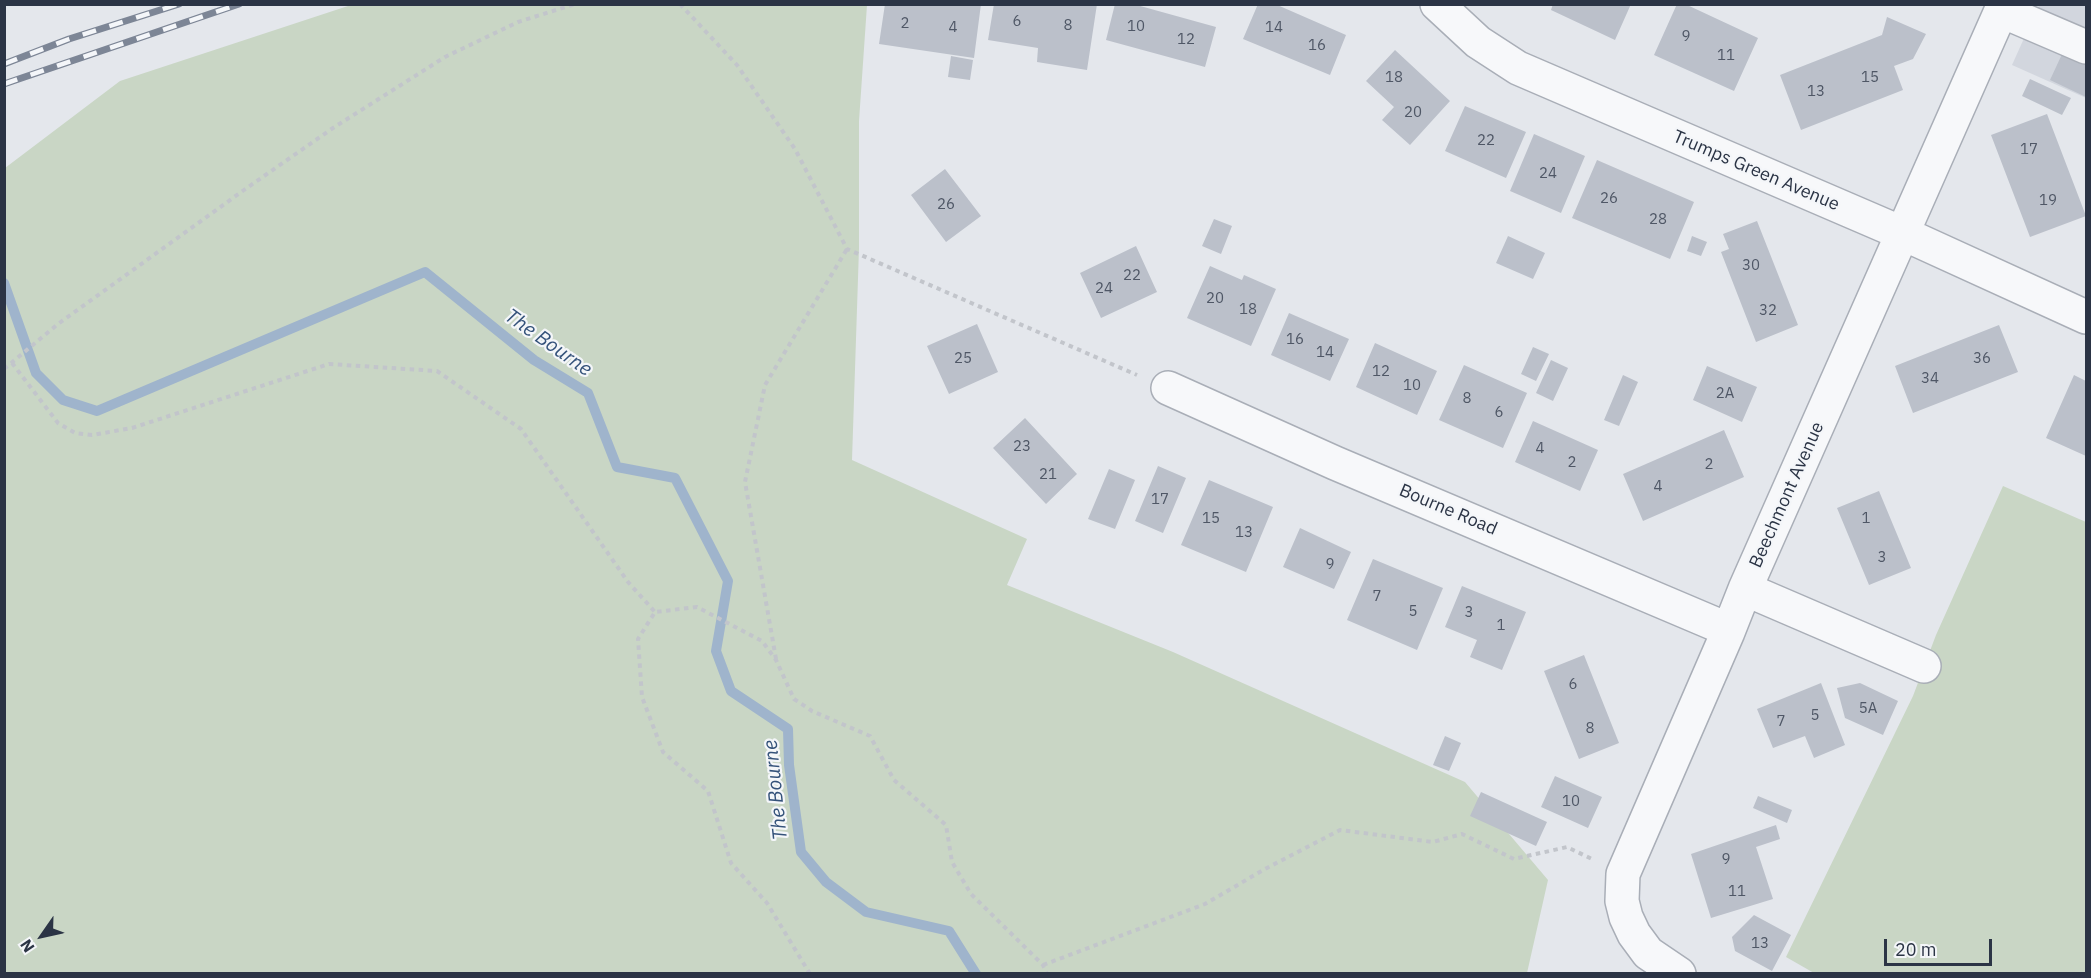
<!DOCTYPE html>
<style>
body{margin:0}
#map{position:relative;width:2091px;height:978px;overflow:hidden;background:#e4e7ec;font-family:"IBM Plex Sans",sans-serif}
canvas{display:block}
.frame{position:absolute;inset:0;border:6px solid #2b3445;pointer-events:none}
.north{position:absolute;left:12px;top:906px;width:60px;height:60px;-webkit-text-stroke:4px #f4f6f9;paint-order:stroke;rotate:236deg;font-size:16px;font-weight:700;line-height:24px;text-align:center;color:#2b3445}
.north::after{content:'';display:block;margin:auto;width:21px;height:27px;background:#2b3445;clip-path:polygon(50% 0,100% 100%,50% 72%,0 100%)}
.scale{position:absolute;left:1884px;top:939px;width:108px;height:27px;box-sizing:border-box;border:3px solid #2b3445;border-top:0;padding-left:8px;font-size:18px;line-height:21px;white-space:nowrap;color:#2b3445;-webkit-text-stroke:4px #f4f6f9;paint-order:stroke}
</style>
<div id="map">
<canvas width="2091" height="978"></canvas>
<div class="frame"></div>
<div class="north">N</div>
<div class="scale">20 m</div>
</div>
<script>
const g = document.querySelector('canvas').getContext('2d');
g.lineJoin = 'round';
function paint(path, color) { g.fillStyle = color; g.fill(path, 'evenodd'); }
const shape = rows => new Path2D(rows.map(r => 'M' + r).join(''));
function stroke(path, color, width, dash) { g.strokeStyle = color; g.lineWidth = width; g.lineCap = dash ? 'butt' : 'round'; g.setLineDash(dash || []); g.stroke(path); }
function write(font, color, halo, rows, align = 'center') {
  g.font = font + ' "IBM Plex Sans",sans-serif'; g.lineWidth = 4.5; g.setLineDash([]); g.textBaseline = 'middle'; g.strokeStyle = halo; g.fillStyle = color; for (const [text, x, y, turn = 0] of rows) {
    g.save(); g.translate(x, y); g.rotate((+turn || 0) * Math.PI / 180); g.textAlign = isNaN(turn) ? turn : align; if (halo) g.strokeText(text, 0, 0); g.fillText(text, 0, 0); g.restore();
  }
}
paint(shape([
 [2039,5,2086,5,2086,98,2012,65]
]), '#d2d6de');
paint(shape([
 [351,5,867,5,859,121,859,248,852,460,1027,539,1007,585,1173,652,1465,782,1548,880,1527,973,5,974,5,168,120,81],
 [2003,486,2086,522,2086,973,1814,973,1786,957,1913,696,1936,635]
]), '#c9d6c5');
stroke(shape([
 [4,283,36,373,63,400,97,411,425,272,534,360,588,393,617,467,675,478,728,581,716,651,731,691,788,729,789,765,801,852,826,882,866,912,949,931,976,974]
]), '#9fb4cc', 10);
paint(shape([
 [885,4,981,4,974,58,879,44],
 [994,4,1097,4,1087,70,1037,62,1038,48,988,40],
 [1115,4,1133,4,1216,27,1205,67,1106,40],
 [1258,4,1275,4,1346,35,1330,75,1243,39],
 [1553,4,1631,4,1615,40,1551,10],
 [1677,4,1685,4,1758,38,1734,91,1654,55],
 [1887,17,1926,34,1913,59,1894,66,1903,90,1801,130,1780,75,1882,35],
 [1395,50,1450,101,1410,145,1382,120,1394,107,1366,81],
 [2063,52,2086,62,2086,97,2050,80],
 [951,56,973,60,970,80,948,77],
 [2030,79,2071,98,2062,115,2022,96],
 [1465,106,1526,132,1506,178,1445,151],
 [2047,114,2086,216,2030,237,1991,135],
 [1534,134,1585,156,1561,213,1510,191],
 [1597,160,1694,202,1670,259,1572,218],
 [945,169,981,216,946,242,911,195],
 [1214,219,1232,226,1221,254,1202,246],
 [1757,221,1798,325,1756,342,1721,252,1729,249,1723,234],
 [1508,236,1545,253,1533,279,1496,263],
 [1692,236,1707,242,1701,256,1687,251],
 [1136,246,1157,292,1101,318,1080,273],
 [1210,266,1242,280,1244,275,1276,289,1251,346,1187,318],
 [1289,313,1349,339,1330,381,1271,355],
 [977,324,998,372,949,394,927,346],
 [1999,325,2018,372,1913,413,1895,366],
 [1375,343,1437,371,1417,415,1356,387],
 [1533,347,1549,354,1536,381,1521,374],
 [1551,360,1568,368,1553,401,1536,393],
 [1464,365,1527,393,1503,448,1439,420],
 [1707,366,1757,387,1742,422,1693,400],
 [1623,375,1638,382,1619,426,1604,420],
 [2074,375,2086,381,2086,456,2046,438],
 [1025,418,1077,474,1046,504,993,448],
 [1533,421,1598,450,1580,491,1515,462],
 [1724,430,1744,477,1643,521,1623,474],
 [1158,466,1186,478,1163,533,1135,521],
 [1109,469,1135,480,1115,529,1088,519],
 [1209,480,1273,507,1246,572,1181,545],
 [1879,491,1911,568,1869,585,1837,508],
 [1300,528,1351,552,1334,589,1283,567],
 [1373,559,1443,588,1417,650,1347,620],
 [1462,586,1526,612,1502,670,1470,657,1477,640,1445,627],
 [1584,655,1619,743,1579,759,1544,671],
 [1821,683,1845,745,1814,758,1805,736,1773,748,1757,709],
 [1860,683,1898,701,1883,735,1845,718,1837,688],
 [1445,736,1461,743,1449,771,1433,765],
 [1555,776,1602,797,1588,828,1541,807],
 [1481,792,1547,822,1536,846,1470,816],
 [1758,796,1792,810,1787,823,1753,808],
 [1776,825,1780,839,1756,847,1773,899,1711,918,1691,854],
 [1754,915,1791,935,1772,971,1735,951,1732,937]
]), '#bbc0ca');
const minor = shape([
 [1437,4,1478,42,1518,68,1904,234,2086,317],
 [2002,11,2086,47],
 [1168,388,1335,463,1715,624,1728,632],
 [1745,589,1924,666],
 [1679,974,1648,953,1634,934,1626,917,1622,901,1623,874,1728,632,1745,589,2004,4]
]);
stroke(minor, '#a9aeb7', 36);
stroke(shape([
 [680,4,737,65,795,149,847,249,1137,375],
 [12,363,58,423,75,433,92,435,132,428,329,364,437,371,521,429,628,582,655,612],
 [4,369,58,324,244,190,333,128,445,57,518,22,575,4],
 [776,659,745,482,765,385,847,249],
 [1043,965,1205,904,1265,869,1340,830,1433,842,1462,834,1514,859,1567,847,1592,859],
 [810,974,767,903,731,863,708,791,663,752,642,697,638,639,655,612,697,607,762,641,776,660,794,699,812,711,870,736,894,780,946,825,952,862,971,894,1043,965,1047,974]
]), '#c2c5cb', 4, [4.5, 4.5]);
stroke(minor, '#f7f8fa', 33);
const rail = shape([
 [4,64,69,39,179,4],
 [4,84,239,4]
]);
stroke(rail, '#7d8696', 7);
stroke(rail, '#f4f6f9', 4.5, [14]);
write('15px', '#4f5766', null, [
 ["6",1017,22],
 ["2",905,24],
 ["8",1068,26],
 ["10",1136,27],
 ["4",953,28],
 ["14",1274,28],
 ["9",1686,37],
 ["12",1186,40],
 ["16",1317,46],
 ["11",1726,56],
 ["18",1394,78],
 ["15",1870,78],
 ["13",1816,92],
 ["20",1413,113],
 ["22",1486,141],
 ["17",2029,150],
 ["24",1548,174],
 ["26",1609,199],
 ["19",2048,201],
 ["26",946,205],
 ["28",1658,220],
 ["30",1751,266],
 ["22",1132,276],
 ["24",1104,289],
 ["20",1215,299],
 ["18",1248,310],
 ["32",1768,311],
 ["16",1295,340],
 ["14",1325,353],
 ["25",963,359],
 ["36",1982,359],
 ["12",1381,372],
 ["34",1930,379],
 ["10",1412,386],
 ["2A",1725,394],
 ["8",1467,399],
 ["6",1499,413],
 ["23",1022,447],
 ["4",1540,449],
 ["2",1572,463],
 ["2",1709,465],
 ["21",1048,475],
 ["4",1658,487],
 ["17",1160,500],
 ["15",1211,519],
 ["1",1866,519],
 ["13",1244,533],
 ["3",1882,558],
 ["9",1330,565],
 ["7",1377,597],
 ["5",1413,612],
 ["3",1469,613],
 ["1",1501,626],
 ["6",1573,685],
 ["5A",1868,709],
 ["5",1815,716],
 ["7",1781,722],
 ["8",1590,729],
 ["10",1571,802],
 ["9",1726,860],
 ["11",1737,892],
 ["13",1760,944]
]);
write('18px', '#2b3445', '#f4f6f9', [
 ["Trumps Green Avenue",1756,171,23],
 ["Beechmont Avenue",1787,495,-66],
 ["Bourne Road",1448,510,23]
]);
write('italic 20px', '#34527a', '#f4f6f9', [
 ["The Bourne",548,343,35],
 ["The Bourne",776,790,-96]
]);
</script>
